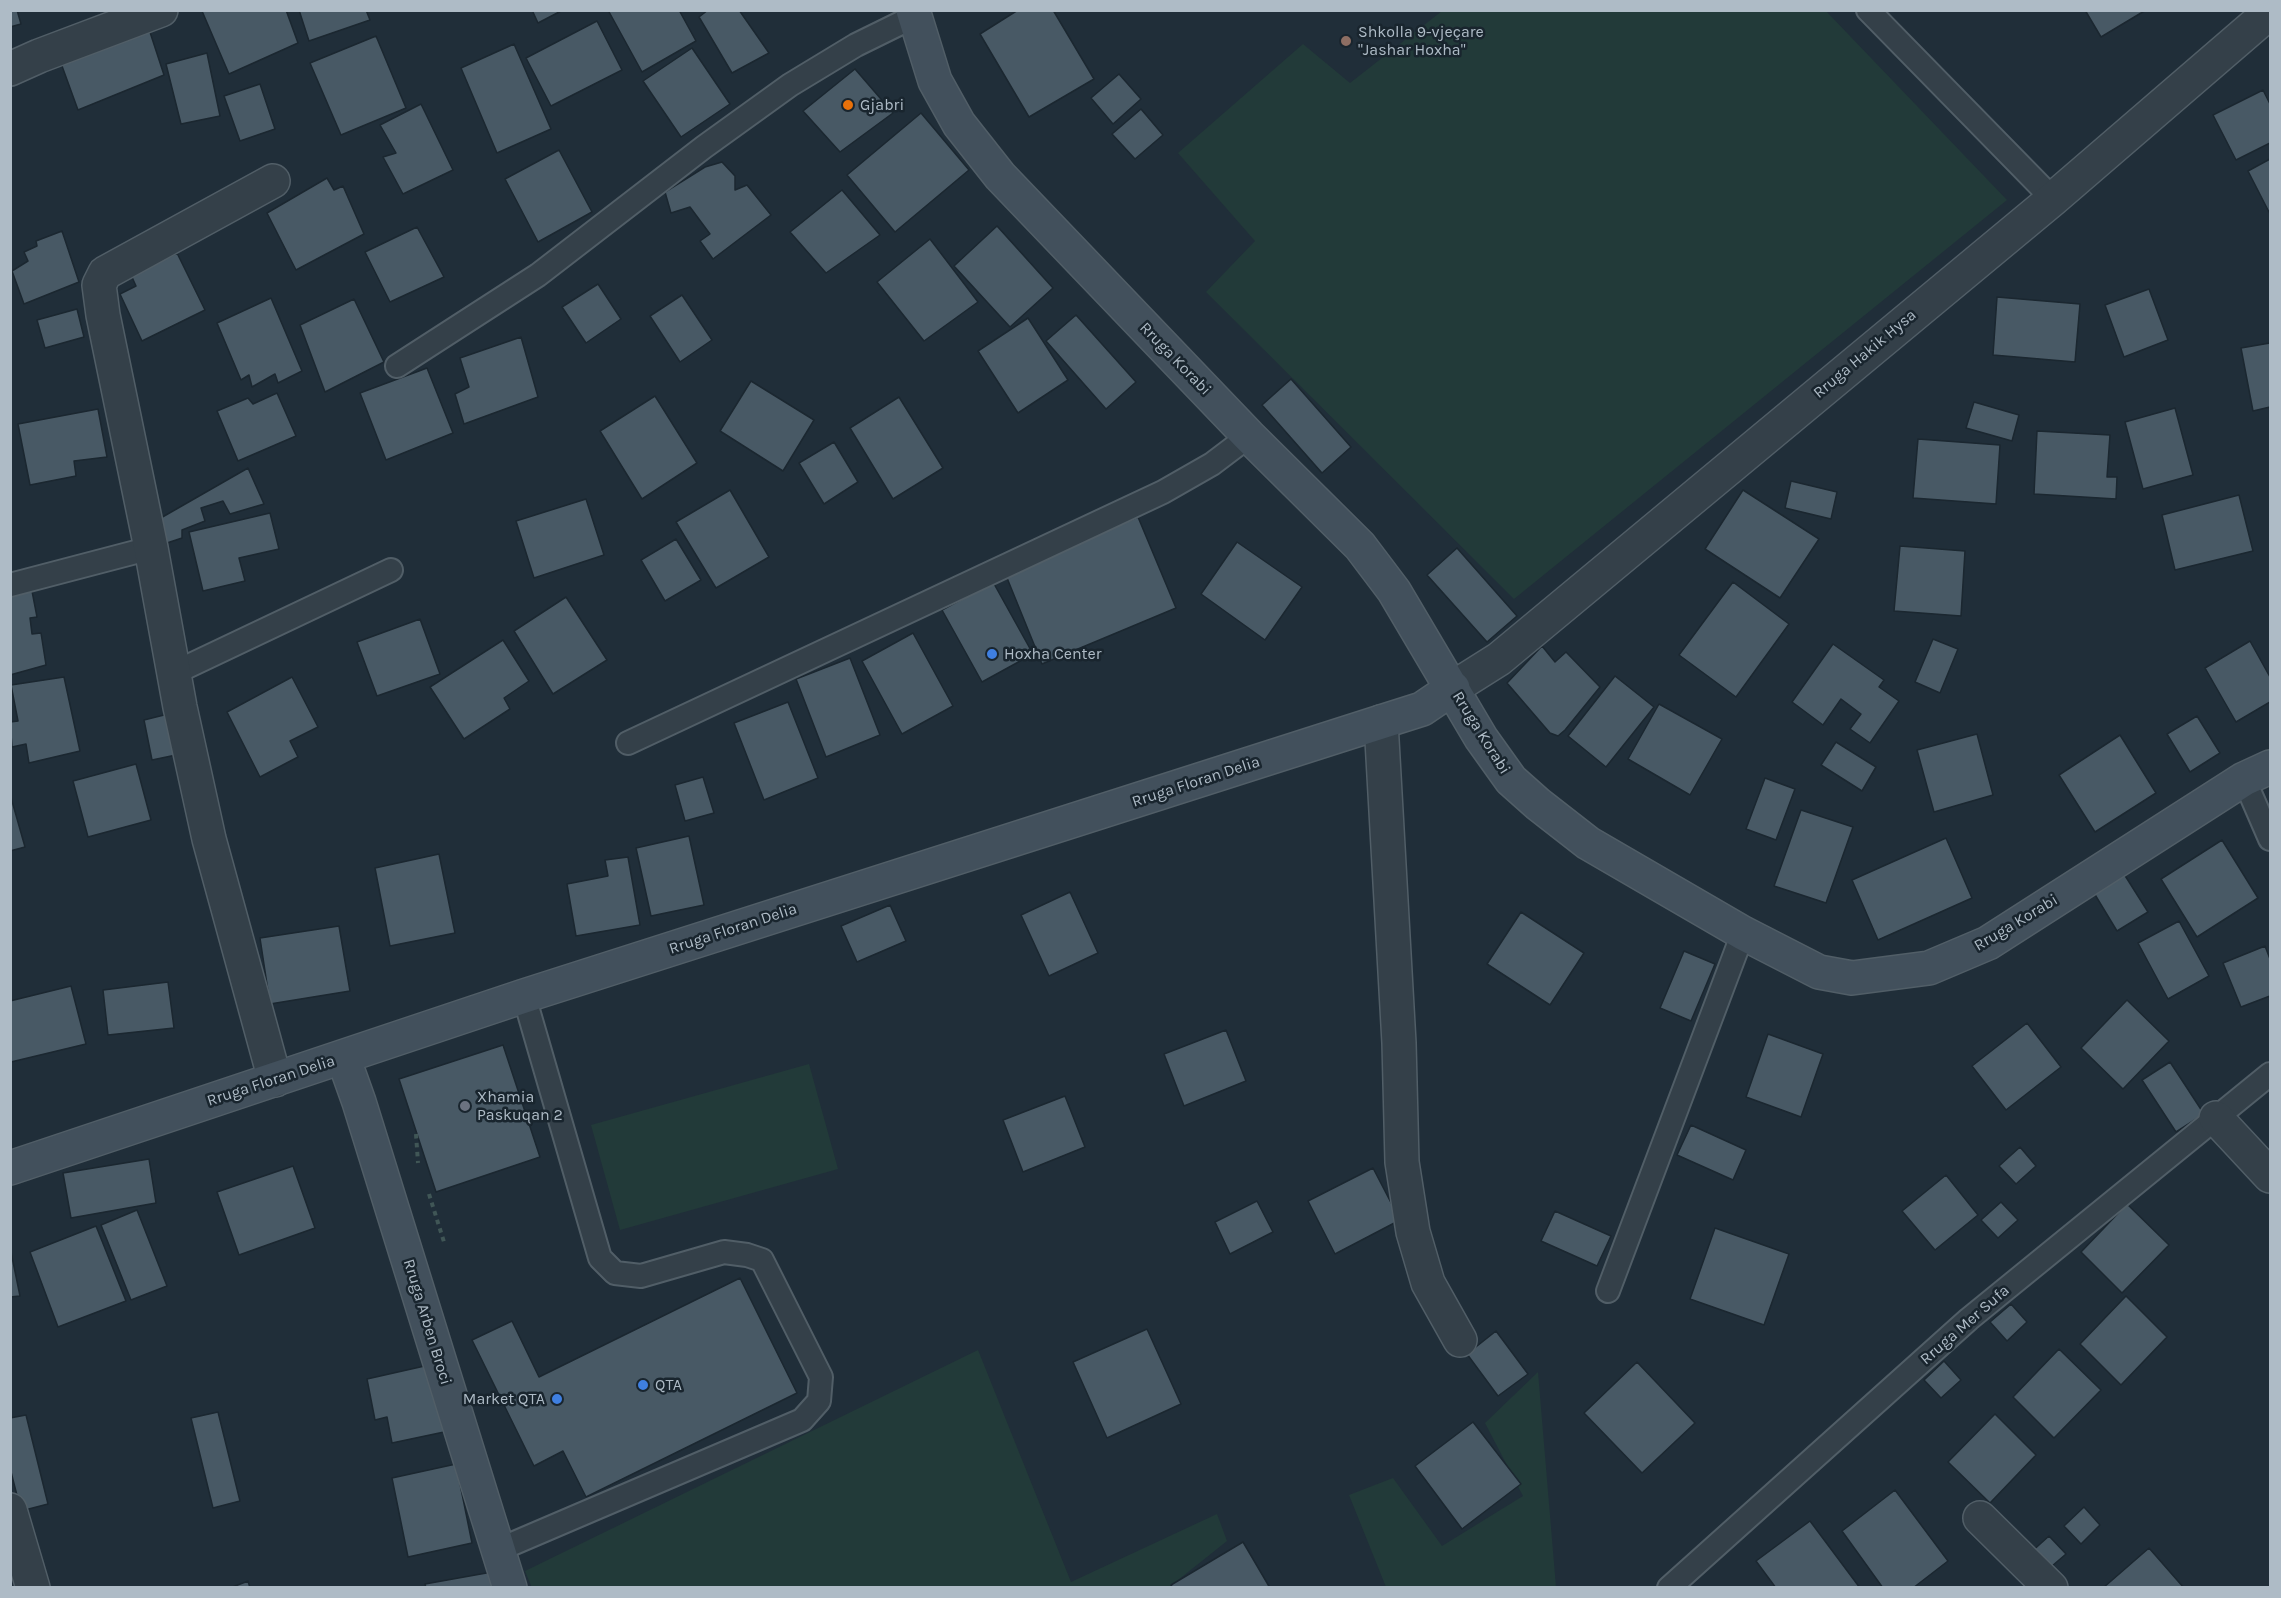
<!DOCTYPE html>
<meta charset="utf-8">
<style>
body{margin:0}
#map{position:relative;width:2281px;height:1598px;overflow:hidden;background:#202e39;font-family:Karla,sans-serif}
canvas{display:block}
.frame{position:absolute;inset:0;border:12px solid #aebbc6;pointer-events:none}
</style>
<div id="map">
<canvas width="2281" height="1598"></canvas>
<div class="frame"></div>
</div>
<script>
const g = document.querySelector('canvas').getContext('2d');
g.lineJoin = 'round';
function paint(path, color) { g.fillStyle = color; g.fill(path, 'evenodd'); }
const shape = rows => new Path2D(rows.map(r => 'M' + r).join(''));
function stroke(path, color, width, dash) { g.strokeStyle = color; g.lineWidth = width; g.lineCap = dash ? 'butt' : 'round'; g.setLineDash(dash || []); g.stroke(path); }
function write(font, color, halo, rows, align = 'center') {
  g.font = font + ' Karla,sans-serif'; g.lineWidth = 5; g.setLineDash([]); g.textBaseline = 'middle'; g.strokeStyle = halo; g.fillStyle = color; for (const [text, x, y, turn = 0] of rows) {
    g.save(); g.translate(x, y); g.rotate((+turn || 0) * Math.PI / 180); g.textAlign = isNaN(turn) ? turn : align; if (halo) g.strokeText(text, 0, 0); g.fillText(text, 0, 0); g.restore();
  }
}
paint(shape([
 [1442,11,1826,11,2007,200,1514,599,1206,292,1255,241,1178,153,1303,44,1350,83],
 [809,1064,838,1169,620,1230,591,1125],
 [978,1350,1071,1582,1217,1514,1227,1541,1168,1588,532,1588,525,1571],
 [1538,1372,1556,1587,1386,1587,1349,1495,1393,1478,1442,1546,1523,1496,1485,1423]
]), '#223a39');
const building = shape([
 [10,10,17,10,21,24,10,27,10,10],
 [286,10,298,43,229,74,202,11,286,10],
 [299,10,366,10,370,20,309,41,299,10],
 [532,10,563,10,538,23,532,10],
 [608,10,679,10,696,41,642,72,608,10],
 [708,10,739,10,769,53,732,73,699,17,708,10],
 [1018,10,1053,10,1094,79,1029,117,980,34,1018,10],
 [2085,10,2146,10,2101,37,2085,10],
 [597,21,622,70,551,106,526,58,597,21],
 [147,23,164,75,78,110,58,55,147,23],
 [376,36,406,108,341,135,310,63,376,36],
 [514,44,551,129,497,153,461,68,514,44],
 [692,48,730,104,681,137,643,81,692,48],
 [207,53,220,116,181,124,166,64,207,53],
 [855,69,893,113,840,152,803,111,855,69],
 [1119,74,1141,99,1113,124,1091,98,1119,74],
 [260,84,275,129,240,141,224,96,260,84],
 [2263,90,2270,104,2270,143,2236,160,2213,115,2263,90],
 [421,104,453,170,403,194,383,157,396,153,380,125,421,104],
 [1141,109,1163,135,1135,159,1112,134,1141,109],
 [921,113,969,170,895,232,847,175,921,113],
 [559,150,592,212,538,242,505,179,559,150],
 [2270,159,2270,214,2248,171,2270,159],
 [722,162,735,176,735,190,747,185,771,215,713,259,700,241,710,234,690,207,671,213,665,192,705,167,722,162],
 [327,178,334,190,343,186,364,234,296,270,267,213,327,178],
 [842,190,880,235,826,273,790,232,842,190],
 [997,226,1053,288,1010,327,954,266,997,226],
 [417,227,444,277,390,302,365,252,417,227],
 [62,231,79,282,24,304,12,271,28,261,24,252,37,246,36,241,62,231],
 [930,239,978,302,924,341,877,282,930,239],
 [177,253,205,310,142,341,120,294,136,286,131,275,177,253],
 [598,284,621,319,586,343,562,307,598,284],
 [2149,289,2168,340,2124,357,2105,305,2149,289],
 [682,295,712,340,680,362,650,316,682,295],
 [1997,297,2080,304,2075,362,1993,355,1997,297],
 [271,298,302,371,278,383,275,374,252,387,249,375,241,380,217,323,271,298],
 [354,299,384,362,325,392,300,325,354,299],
 [77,309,84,337,45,348,37,320,77,309],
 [1076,315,1136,382,1106,409,1046,341,1076,315],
 [1028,318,1068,380,1018,413,978,351,1028,318],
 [521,337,538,397,464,424,455,394,469,387,460,358,521,337],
 [2270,343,2270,407,2253,411,2241,348,2270,343],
 [427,368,453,433,386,460,360,393,427,368],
 [1291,379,1351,447,1322,473,1262,405,1291,379],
 [751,381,814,420,783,471,720,431,751,381],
 [277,393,296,436,238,461,217,411,248,398,253,404,277,393],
 [655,396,697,463,642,499,600,431,655,396],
 [899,397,943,468,893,499,850,428,899,397],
 [1974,402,2019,415,2012,441,1966,428,1974,402],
 [2175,408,2193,475,2143,489,2125,422,2175,408],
 [98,409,107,457,74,461,76,476,30,485,18,424,98,409],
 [2037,431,2110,435,2107,477,2117,477,2116,499,2034,494,2037,431],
 [1918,439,2000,445,1996,504,1913,498,1918,439],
 [834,442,858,482,824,504,799,463,834,442],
 [248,468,264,504,230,514,223,501,201,508,205,521,182,530,182,538,158,546,152,523,248,468],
 [1791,481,1837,492,1831,519,1785,508,1791,481],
 [730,490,769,557,716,588,676,522,730,490],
 [1743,490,1819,539,1780,598,1705,549,1743,490],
 [2239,495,2253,551,2175,570,2162,515,2239,495],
 [586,499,604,555,534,578,516,521,586,499],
 [270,513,279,549,239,558,245,581,203,591,189,532,270,513],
 [1138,517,1176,608,1042,664,1005,573,1138,517],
 [676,539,701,580,665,601,641,560,676,539],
 [1237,542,1302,587,1265,640,1201,594,1237,542],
 [1900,546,1965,551,1961,616,1894,611,1900,546],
 [1457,548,1517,616,1487,642,1427,575,1457,548],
 [993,582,1033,654,982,682,942,610,993,582],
 [1733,582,1789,624,1736,697,1679,655,1733,582],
 [32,591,37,617,30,618,32,634,41,633,46,665,10,675,10,596,32,591],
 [566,597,607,660,553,694,514,631,566,597],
 [420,619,440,674,377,696,357,642,420,619],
 [913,633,953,706,902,734,862,661,913,633],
 [1933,639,1958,649,1940,693,1915,682,1933,639],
 [503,640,529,681,504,698,510,709,464,739,430,687,503,640],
 [2250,641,2270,677,2270,702,2236,722,2205,668,2250,641],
 [1833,644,1884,680,1879,687,1899,701,1870,743,1850,729,1861,714,1841,699,1823,725,1792,702,1833,644],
 [1542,646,1555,662,1566,652,1600,687,1565,730,1558,736,1550,733,1507,683,1542,646],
 [850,658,880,735,826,757,796,679,850,658],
 [1615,676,1654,707,1606,767,1568,736,1615,676],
 [64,677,80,751,29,763,26,744,12,747,10,722,18,721,11,685,64,677],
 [292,677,318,727,290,741,298,757,260,777,227,712,292,677],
 [788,702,818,778,764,800,734,723,788,702],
 [1659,704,1722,739,1690,795,1628,759,1659,704],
 [168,714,176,755,152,760,144,720,168,714],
 [2197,716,2220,753,2190,772,2167,734,2197,716],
 [1977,734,1993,795,1934,812,1917,750,1977,734],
 [2120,735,2156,793,2095,832,2059,775,2120,735],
 [1836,742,1876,767,1862,791,1821,765,1836,742],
 [136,764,151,820,88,837,73,781,136,764],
 [703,777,714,813,685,821,675,785,703,777],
 [1765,778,1795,789,1776,840,1746,829,1765,778],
 [10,794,25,847,10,851,10,794],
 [1801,810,1853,827,1826,903,1774,886,1801,810],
 [689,836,704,905,651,916,636,848,689,836],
 [1946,838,1972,898,1878,940,1852,880,1946,838],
 [2222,840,2258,898,2197,937,2161,879,2222,840],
 [439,854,455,933,390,946,375,868,439,854],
 [628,857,640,925,576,936,567,884,608,876,605,860,628,857],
 [2124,874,2148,912,2117,931,2094,893,2124,874],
 [1070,892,1098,953,1049,976,1021,915,1070,892],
 [890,905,906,941,857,962,841,926,890,905],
 [1521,912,1584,953,1550,1005,1487,964,1521,912],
 [2179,921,2209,976,2168,999,2138,943,2179,921],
 [339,926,350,991,270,1004,260,938,339,926],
 [2265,946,2270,959,2270,996,2241,1007,2223,963,2265,946],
 [1684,951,1715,964,1691,1021,1660,1008,1684,951],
 [168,982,174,1028,108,1035,103,990,168,982],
 [71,986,86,1044,11,1062,10,1001,71,986],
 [2127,1000,2169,1041,2123,1089,2081,1048,2127,1000],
 [2027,1023,2061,1067,2006,1110,1972,1066,2027,1023],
 [1226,1030,1246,1081,1184,1106,1164,1054,1226,1030],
 [1768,1034,1823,1054,1801,1117,1746,1097,1768,1034],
 [503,1045,540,1157,436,1192,399,1079,503,1045],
 [2170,1062,2204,1114,2176,1132,2142,1080,2170,1062],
 [1065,1096,1085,1147,1023,1172,1003,1120,1065,1096],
 [1691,1125,1746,1150,1733,1180,1677,1155,1691,1125],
 [2020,1147,2036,1166,2016,1184,1999,1166,2020,1147],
 [149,1159,156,1203,71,1218,63,1173,149,1159],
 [293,1166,315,1228,239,1255,217,1192,293,1166],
 [1373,1168,1400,1220,1335,1254,1308,1201,1373,1168],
 [1946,1175,1978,1215,1935,1250,1902,1211,1946,1175],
 [1257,1201,1273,1232,1230,1254,1215,1222,1257,1201],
 [2001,1202,2018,1220,1998,1238,1981,1220,2001,1202],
 [2127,1204,2169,1245,2122,1293,2081,1252,2127,1204],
 [137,1210,167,1286,131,1300,101,1225,137,1210],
 [1555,1211,1611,1236,1597,1266,1541,1241,1555,1211],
 [96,1226,126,1301,58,1327,30,1252,96,1226],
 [1715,1228,1789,1254,1764,1325,1690,1299,1715,1228],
 [10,1247,20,1296,10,1297,10,1247],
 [740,1278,797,1393,586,1497,563,1451,534,1466,472,1340,512,1321,539,1377,740,1278],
 [2126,1296,2167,1337,2121,1385,2080,1344,2126,1296],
 [2011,1304,2027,1322,2007,1341,1990,1322,2011,1304],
 [1147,1329,1181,1404,1107,1438,1073,1362,1147,1329],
 [1496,1331,1528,1374,1498,1396,1467,1354,1496,1331],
 [2059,1349,2101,1390,2054,1438,2013,1397,2059,1349],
 [1944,1361,1961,1380,1941,1398,1924,1380,1944,1361],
 [1637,1362,1695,1423,1642,1473,1584,1413,1637,1362],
 [429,1365,444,1432,392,1443,387,1417,375,1420,367,1379,429,1365],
 [218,1412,240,1501,213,1508,191,1418,218,1412],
 [1995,1414,2036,1455,1990,1503,1948,1462,1995,1414],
 [26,1415,48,1504,21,1511,10,1468,10,1418,26,1415],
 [1473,1422,1521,1484,1462,1529,1415,1466,1473,1422],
 [456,1464,472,1543,408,1557,392,1478,456,1464],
 [1895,1490,1948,1561,1913,1588,1883,1588,1842,1531,1895,1490],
 [2084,1507,2100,1525,2081,1544,2064,1526,2084,1507],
 [1810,1521,1860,1588,1776,1588,1756,1561,1810,1521],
 [2049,1536,2066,1554,2045,1572,2029,1554,2049,1536],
 [1243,1542,1270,1588,1173,1588,1171,1585,1243,1542],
 [2149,1548,2184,1588,2103,1588,2149,1548],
 [492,1572,495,1588,426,1588,425,1584,492,1572],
 [248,1581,250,1588,230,1588,248,1581]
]);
paint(building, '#485965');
stroke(building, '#1b2730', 1.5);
const lane = shape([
 [1868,10,2053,199],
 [397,366,538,275,704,147,790,85,856,45,915,16],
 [10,585,151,548],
 [174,673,391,570],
 [628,743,1163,492,1212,464,1249,436],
 [2244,779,2270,839],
 [1608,1291,1743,933],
 [498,1550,802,1420,819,1401,821,1377,762,1260,747,1255,724,1252,641,1276,615,1273,600,1258,524,996],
 [1669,1588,1969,1319,2270,1074]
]);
const street = shape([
 [10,69,39,56,161,10],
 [273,181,105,273,99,285,103,315,151,548,180,707,209,839,275,1080],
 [1453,688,1499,659,2053,199,2270,12],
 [1381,722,1399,1043,1402,1162,1413,1232,1428,1283,1460,1340],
 [2216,1118,2270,1176],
 [10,1510,33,1588],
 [1980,1518,2051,1588]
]);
const secondary = shape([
 [913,10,935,81,959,124,1000,176,1249,436,1360,546,1394,591,1481,738,1511,780,1538,804,1588,843,1743,933,1819,972,1852,978,1929,968,1988,943,2244,779,2270,767],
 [343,1057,359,1102,510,1588],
 [10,1168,524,996,1381,722,1422,709,1453,688]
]);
stroke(lane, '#515e67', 26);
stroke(street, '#515e67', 36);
stroke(secondary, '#515e67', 36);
stroke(shape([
 [416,1134,418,1163],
 [429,1194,444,1242]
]), '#405656', 4, [4.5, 4.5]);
stroke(lane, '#344049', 22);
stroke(street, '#344049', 33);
stroke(secondary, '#42505c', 33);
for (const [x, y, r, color] of [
 [1346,41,6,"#8d6e63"],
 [848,105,6,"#e8710a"],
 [992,654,6,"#3f7fe0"],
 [465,1106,6,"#6b7280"],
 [643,1385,6,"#3f7fe0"],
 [557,1399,6,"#3f7fe0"]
]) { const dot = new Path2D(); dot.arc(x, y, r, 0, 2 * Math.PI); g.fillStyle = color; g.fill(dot); stroke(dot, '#19252e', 2); }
write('16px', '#aebbc6', '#19252e', [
 ["Shkolla 9-vjeçare",1358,32],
 ["\"Jashar Hoxha\"",1358,50],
 ["Gjabri",860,105],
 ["Hoxha Center",1004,654],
 ["Xhamia",477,1097],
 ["Paskuqan 2",477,1115],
 ["QTA",655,1385],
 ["Market QTA",545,1399,"right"]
], 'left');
write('16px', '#aebbc6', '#19252e', [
 ["Rruga Hakik Hysa",1865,354,-40],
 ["Rruga Korabi",1175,359,46],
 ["Rruga Korabi",1481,733,58],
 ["Rruga Floran Delia",1196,782,-18],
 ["Rruga Korabi",2016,923,-31],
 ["Rruga Floran Delia",733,929,-18],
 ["Rruga Floran Delia",271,1081,-18],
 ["Rruga Arben Broci",427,1322,73],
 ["Rruga Mer Sufa",1965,1325,-41]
]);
</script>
